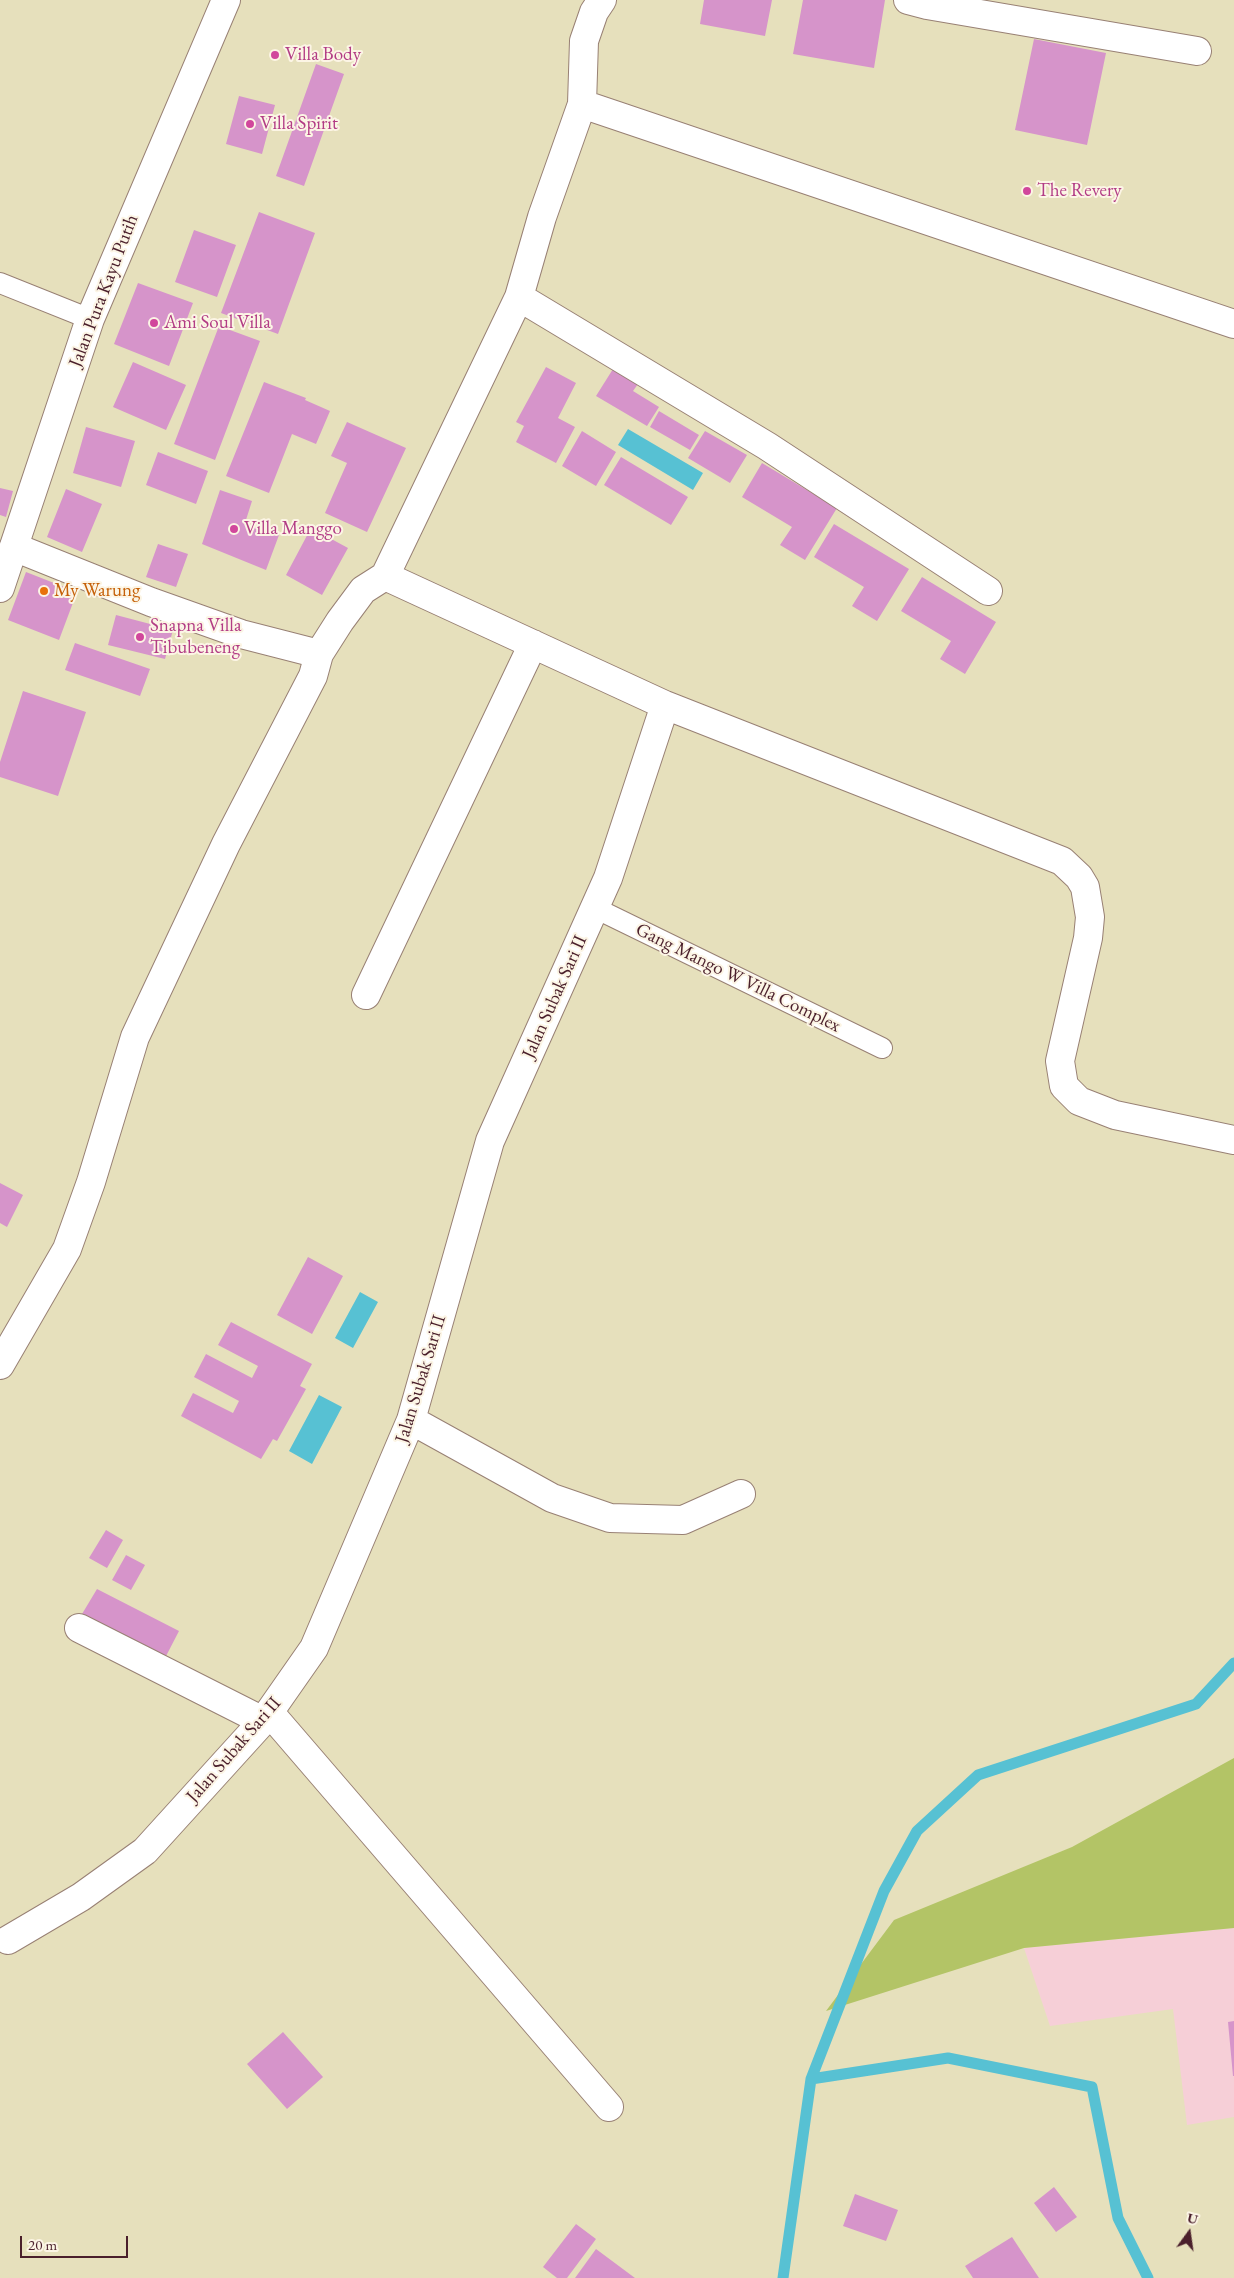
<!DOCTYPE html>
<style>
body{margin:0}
#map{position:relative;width:1234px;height:2278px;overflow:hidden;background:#e6e0bc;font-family:"EB Garamond",serif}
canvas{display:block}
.north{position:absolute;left:1164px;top:2208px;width:50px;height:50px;-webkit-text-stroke:4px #fcf5e5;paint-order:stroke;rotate:14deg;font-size:14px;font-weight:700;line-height:20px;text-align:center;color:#4a1f2b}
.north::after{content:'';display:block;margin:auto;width:18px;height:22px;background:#4a1f2b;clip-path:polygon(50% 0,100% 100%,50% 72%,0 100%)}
.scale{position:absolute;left:20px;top:2236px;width:108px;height:22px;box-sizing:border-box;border:2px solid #4a1f2b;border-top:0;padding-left:6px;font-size:15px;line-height:18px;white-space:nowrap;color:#4a1f2b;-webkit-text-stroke:4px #fcf5e5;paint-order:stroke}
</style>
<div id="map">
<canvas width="1234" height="2278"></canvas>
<div class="north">U</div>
<div class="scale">20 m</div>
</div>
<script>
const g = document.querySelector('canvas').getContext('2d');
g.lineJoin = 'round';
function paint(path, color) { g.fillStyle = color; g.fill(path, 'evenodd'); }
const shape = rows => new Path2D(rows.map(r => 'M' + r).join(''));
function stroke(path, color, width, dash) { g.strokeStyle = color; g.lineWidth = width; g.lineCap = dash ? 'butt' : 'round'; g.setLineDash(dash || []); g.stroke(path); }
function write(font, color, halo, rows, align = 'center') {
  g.font = font + ' "EB Garamond",serif'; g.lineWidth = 4; g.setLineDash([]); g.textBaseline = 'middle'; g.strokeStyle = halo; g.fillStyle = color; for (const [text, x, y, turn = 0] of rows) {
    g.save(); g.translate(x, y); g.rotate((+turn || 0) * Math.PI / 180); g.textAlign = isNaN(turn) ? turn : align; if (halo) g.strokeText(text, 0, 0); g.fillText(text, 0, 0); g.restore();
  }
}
paint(shape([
 [1234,1928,1234,2117,1187,2125,1173,2009,1050,2026,1024,1948]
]), '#f6cfd7');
paint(shape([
 [1234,1758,1234,1928,1024,1948,826,2011,894,1920,1072,1847]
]), '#b3c466');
paint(shape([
 [628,429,703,473,693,490,618,445],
 [360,1292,378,1302,353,1348,335,1338],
 [319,1395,342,1407,312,1464,289,1451]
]), '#57c1d3');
stroke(shape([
 [811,2079,948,2058,1092,2087,1118,2218,1148,2278],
 [783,2278,811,2079,884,1891,917,1831,978,1775,1196,1704,1234,1663]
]), '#57c1d3', 11);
paint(shape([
 [704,0,772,0,765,36,700,24],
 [803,0,885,0,874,68,793,54],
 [1034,39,1106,53,1087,145,1015,130],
 [316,64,344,74,304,186,276,176],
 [239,96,275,105,262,154,226,144],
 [259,212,315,233,278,334,221,313],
 [194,230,236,245,217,297,175,282],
 [138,283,193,303,169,366,114,344],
 [219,326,260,341,215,460,174,444],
 [133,362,186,385,166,430,113,407],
 [546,367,576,383,558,418,575,427,556,463,516,442,524,426,516,422],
 [613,369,638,384,633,391,659,407,647,426,596,396],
 [264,382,306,398,305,400,330,411,316,444,292,434,269,493,226,476],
 [659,411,699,435,690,450,650,427],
 [347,422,406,448,367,532,325,513,347,463,331,456],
 [86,427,135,441,121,487,73,473],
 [582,431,616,452,596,486,562,466],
 [705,431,747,455,730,483,688,458],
 [158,452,208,471,196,504,146,485],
 [621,457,688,497,671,525,604,485],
 [762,463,837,508,805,560,780,545,792,527,742,497],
 [0,488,13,491,6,517,0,515],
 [66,489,102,504,82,552,47,537],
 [220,490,252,501,245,523,279,535,266,570,202,544],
 [834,524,909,569,877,621,852,606,864,587,814,557],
 [311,528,348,548,322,595,286,575],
 [158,544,188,554,176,587,146,577],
 [26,572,77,592,59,640,8,620],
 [922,577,996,622,965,674,940,659,951,641,901,611],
 [116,615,173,630,165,659,108,645],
 [75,643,150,669,140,696,65,670],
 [23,691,86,712,58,796,0,777,0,762],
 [0,1183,23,1195,7,1227,0,1223],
 [308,1257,343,1276,312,1334,277,1315],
 [231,1322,312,1364,300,1386,306,1389,277,1441,273,1439,261,1459,181,1416,193,1393,233,1413,239,1401,194,1377,206,1354,252,1378,258,1366,218,1345],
 [106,1530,123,1540,107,1568,89,1558],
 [126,1555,145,1565,131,1590,112,1580],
 [97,1589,179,1631,164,1660,82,1614],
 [1234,2021,1234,2076,1233,2076,1228,2022],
 [283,2032,323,2077,287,2109,247,2064],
 [1054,2187,1077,2217,1056,2232,1034,2203],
 [855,2194,898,2210,886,2241,843,2226],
 [576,2224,596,2239,567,2278,557,2278,543,2267],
 [1012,2237,1039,2278,973,2278,965,2266],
 [596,2249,635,2278,575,2278]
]), '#d694ca');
const service = shape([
 [0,283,90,319],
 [595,908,882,1048]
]);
const minor = shape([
 [908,0,927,5,1197,51],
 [582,104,1234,324],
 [519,297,767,446,988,591],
 [14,547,151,602,241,634,319,654],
 [385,576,665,705,1062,861,1079,877,1085,887,1090,917,1088,938,1060,1061,1064,1086,1079,1101,1115,1115,1234,1140],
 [366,995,533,644],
 [0,1365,67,1249,91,1182,135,1037,226,844,313,676,319,654,340,621,363,590,385,576,519,297,542,217,582,104,584,41,594,12,602,0],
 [411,1420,552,1498,610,1518,683,1520,741,1494],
 [79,1628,263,1721],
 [270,1713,609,2107],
 [8,1940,81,1897,145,1851,263,1721,314,1648,411,1420,490,1141,608,878,665,705]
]);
const tertiary = shape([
 [0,588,90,319,226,0]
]);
stroke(service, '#988074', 22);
stroke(minor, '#988074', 30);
stroke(tertiary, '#988074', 30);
stroke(service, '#fff', 20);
stroke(minor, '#fff', 28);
stroke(tertiary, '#fff', 28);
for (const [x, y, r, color] of [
 [275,55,5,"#d1479c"],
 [250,124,5,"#d1479c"],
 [1027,191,5,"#d1479c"],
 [154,323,5,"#d1479c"],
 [234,529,5,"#d1479c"],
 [44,591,5,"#e8710a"],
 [140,637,5,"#d1479c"]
]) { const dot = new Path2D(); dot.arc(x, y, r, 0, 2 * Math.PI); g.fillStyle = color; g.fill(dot); stroke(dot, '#fcf5e5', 2); }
write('19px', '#b23c85', '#fcf5e5', [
 ["Villa Body",285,55],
 ["Villa Spirit",260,124],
 ["The Revery",1037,191],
 ["Ami Soul Villa",164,323],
 ["Villa Manggo",244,529],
 ["Snapna Villa",150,626],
 ["Tibubeneng",150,648]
], 'left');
write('19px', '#4a1f2b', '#fcf5e5', [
 ["Jalan Pura Kayu Putih",104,291,-69],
 ["Gang Mango W Villa Complex",738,978,26],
 ["Jalan Subak Sari II",555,997,-66],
 ["Jalan Subak Sari II",421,1379,-73],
 ["Jalan Subak Sari II",234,1750,-49]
]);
write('19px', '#c56008', '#fcf5e5', [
 ["My Warung",54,591]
], 'left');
</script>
